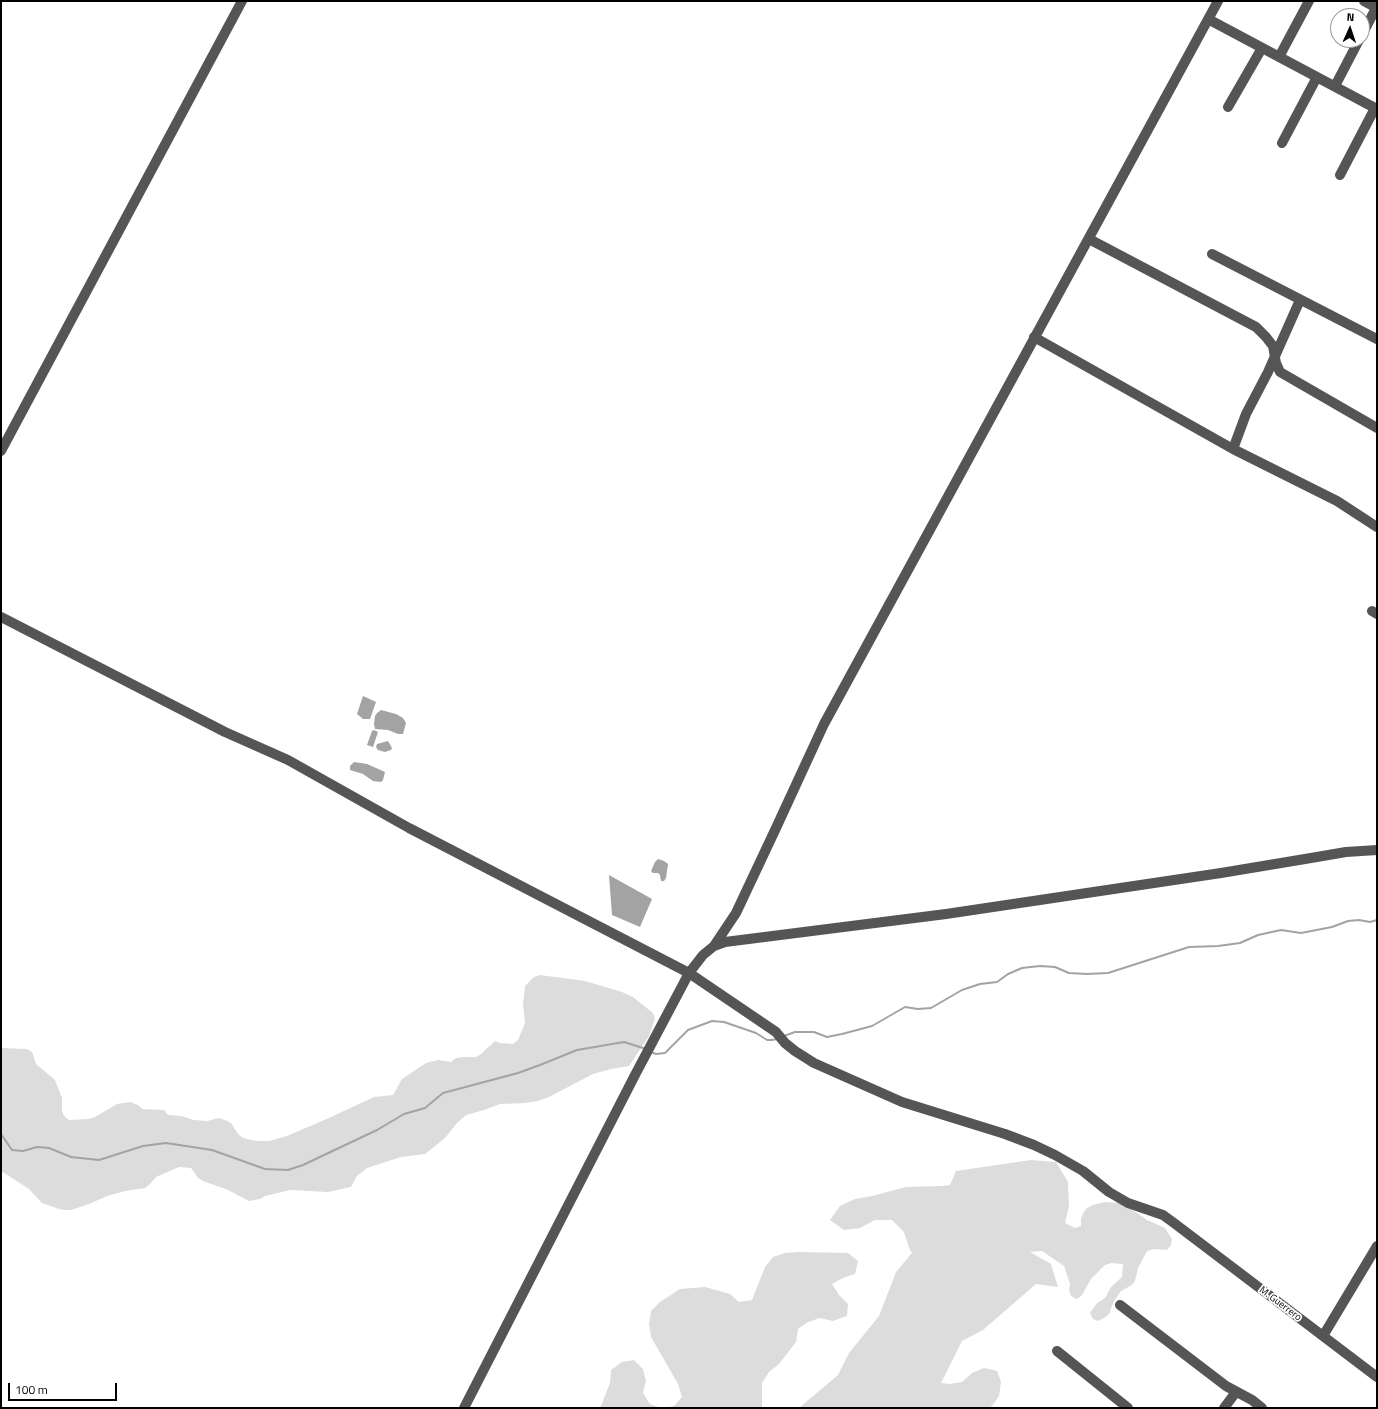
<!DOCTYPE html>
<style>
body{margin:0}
#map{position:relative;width:1378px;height:1409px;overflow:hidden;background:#fff;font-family:"Titillium Web",sans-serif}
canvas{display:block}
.frame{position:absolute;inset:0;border:2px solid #000;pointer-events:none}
.north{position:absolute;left:1330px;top:8px;width:40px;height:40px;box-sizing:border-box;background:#fff;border:1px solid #999;border-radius:50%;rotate:3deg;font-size:11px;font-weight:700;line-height:16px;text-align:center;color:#000}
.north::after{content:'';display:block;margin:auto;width:14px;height:18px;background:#000;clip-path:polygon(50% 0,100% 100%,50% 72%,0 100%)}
.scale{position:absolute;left:8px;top:1383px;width:109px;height:18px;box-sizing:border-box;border:2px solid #000;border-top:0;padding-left:5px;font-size:12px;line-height:14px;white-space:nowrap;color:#000;-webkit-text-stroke:3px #fff;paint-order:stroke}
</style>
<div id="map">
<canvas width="1378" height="1409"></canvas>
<div class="frame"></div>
<div class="north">N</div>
<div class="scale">100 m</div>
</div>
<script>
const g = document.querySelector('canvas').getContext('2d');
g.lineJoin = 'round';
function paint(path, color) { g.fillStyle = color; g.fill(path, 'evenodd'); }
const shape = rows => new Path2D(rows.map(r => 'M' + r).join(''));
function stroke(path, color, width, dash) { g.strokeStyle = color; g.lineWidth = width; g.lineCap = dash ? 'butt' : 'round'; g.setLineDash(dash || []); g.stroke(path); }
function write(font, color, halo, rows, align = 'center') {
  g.font = font + ' "Titillium Web",sans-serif'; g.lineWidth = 3.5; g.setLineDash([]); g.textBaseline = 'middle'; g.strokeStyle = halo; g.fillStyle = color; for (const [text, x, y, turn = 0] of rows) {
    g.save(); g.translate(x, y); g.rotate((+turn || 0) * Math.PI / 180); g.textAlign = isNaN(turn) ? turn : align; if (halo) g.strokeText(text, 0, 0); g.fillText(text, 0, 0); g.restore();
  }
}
paint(shape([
 [540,975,585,981,622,992,633,997,653,1013,655,1019,649,1036,629,1066,611,1069,593,1074,549,1097,538,1101,525,1103,500,1104,484,1110,466,1115,457,1123,445,1138,425,1154,401,1157,367,1168,357,1176,351,1187,328,1192,290,1190,265,1196,260,1199,249,1201,228,1190,203,1181,198,1178,191,1168,179,1167,156,1177,150,1184,145,1188,125,1191,107,1196,89,1204,71,1210,65,1210,59,1209,42,1203,29,1189,1,1171,1,1048,2,1048,27,1049,32,1052,36,1064,55,1080,62,1098,62,1110,64,1116,69,1120,89,1119,95,1117,117,1104,130,1102,138,1105,142,1109,164,1110,168,1115,181,1116,194,1120,207,1121,219,1118,225,1120,231,1123,238,1134,243,1138,256,1141,269,1141,287,1136,329,1118,374,1097,393,1095,402,1079,426,1063,438,1060,451,1062,456,1058,463,1057,476,1057,481,1054,495,1041,500,1043,513,1044,518,1040,523,1028,525,1023,523,1005,525,986,534,977],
 [1031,1160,1056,1162,1068,1182,1069,1206,1065,1223,1075,1228,1081,1226,1081,1219,1083,1213,1087,1208,1093,1205,1105,1202,1120,1203,1137,1213,1147,1220,1165,1228,1172,1239,1171,1245,1167,1250,1154,1249,1147,1251,1138,1268,1135,1281,1132,1285,1121,1291,1114,1301,1109,1314,1104,1318,1098,1321,1093,1319,1090,1313,1097,1303,1105,1298,1111,1287,1122,1277,1123,1264,1111,1263,1105,1265,1091,1279,1082,1295,1077,1299,1071,1296,1069,1290,1070,1284,1064,1266,1042,1251,1030,1252,1051,1264,1058,1287,1036,1284,983,1330,962,1341,941,1383,950,1384,962,1382,972,1373,984,1368,997,1371,1001,1382,999,1396,992,1406,989,1408,799,1408,838,1375,849,1353,879,1316,896,1272,912,1253,909,1248,904,1232,892,1220,875,1220,860,1228,844,1230,830,1220,840,1206,855,1199,872,1196,906,1187,941,1186,950,1185,956,1171],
 [798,1252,848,1253,858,1261,855,1274,843,1278,832,1284,839,1295,848,1304,847,1316,833,1321,820,1318,808,1322,798,1329,796,1342,779,1364,769,1372,762,1383,762,1408,600,1408,610,1383,611,1370,622,1362,634,1360,643,1369,646,1381,643,1393,650,1404,661,1408,674,1406,682,1397,678,1384,651,1337,649,1324,651,1311,660,1302,680,1289,705,1287,730,1294,739,1302,752,1300,765,1267,773,1257,785,1253]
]), '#dcdcdc');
paint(shape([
 [363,696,376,702,370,719,363,719,357,714],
 [381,710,396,714,403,718,406,723,403,734,398,734,388,730,375,729,374,724,375,716,377,713],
 [374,730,378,732,373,747,367,745,372,731],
 [388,741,392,748,391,750,385,752,378,750,376,747,377,744],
 [354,762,367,764,385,772,383,780,381,782,373,781,363,774,350,770,350,766],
 [658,859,664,861,668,864,666,878,664,881,661,881,660,875,658,873,653,873,651,871,655,862],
 [609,875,652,899,640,927,612,915]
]), '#a3a3a3');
stroke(shape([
 [784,1036,795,1032,814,1032,827,1037,842,1034,872,1026,905,1007,918,1009,931,1008,962,990,980,984,997,982,1008,974,1022,968,1040,966,1055,967,1069,973,1087,974,1108,973,1189,947,1218,946,1240,943,1258,935,1281,930,1301,933,1332,927,1348,921,1359,920,1370,922,1377,920],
 [651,1052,656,1054,665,1053,688,1030,712,1021,724,1022,756,1033,767,1040,772,1040,777,1039],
 [1,1134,12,1150,23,1151,37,1147,49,1148,71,1157,99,1160,143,1146,166,1143,212,1150,265,1169,288,1170,303,1165,377,1130,404,1114,425,1108,443,1093,518,1073,540,1065,577,1050,624,1042,646,1049]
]), '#a3a3a3', 2);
stroke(shape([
 [1364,1,1377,8],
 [1208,19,1375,108,1340,175],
 [1362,35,1376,8],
 [1279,57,1309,1],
 [1335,86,1359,40],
 [1228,107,1262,48],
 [1282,143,1317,77],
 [1089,239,1256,327,1266,337,1273,346,1276,363,1280,372,1377,428],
 [1212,254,1377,339],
 [1034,337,1233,449,1337,501,1377,527],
 [1233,449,1246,414,1268,372,1300,300],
 [1,451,242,1],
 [1372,611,1377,614],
 [1,617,225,732,288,760,409,828,689,973,776,1032,785,1043,795,1051,814,1063,902,1102,1005,1134,1034,1145,1055,1155,1083,1171,1109,1192,1128,1203,1163,1215,1174,1223,1377,1377],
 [714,946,736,913,776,828,824,724,1218,1],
 [1120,1305,1226,1386,1252,1400,1262,1408],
 [1323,1336,1377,1246],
 [1057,1351,1128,1408],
 [464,1408,635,1075,689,973,703,955,714,946,725,942,946,914,1221,873,1305,859,1346,852,1377,850],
 [1224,1408,1236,1392]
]), '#555', 10);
write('10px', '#000', '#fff', [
 ["M. Guerrero",1280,1304,37]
]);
</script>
